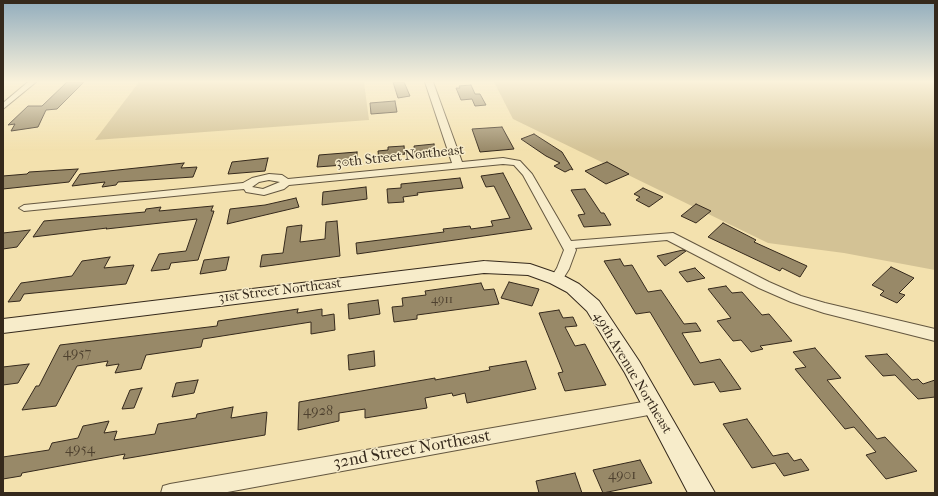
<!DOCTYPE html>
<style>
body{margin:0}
#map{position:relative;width:938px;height:496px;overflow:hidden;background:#f3e1ae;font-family:"IM FELL French Canon",serif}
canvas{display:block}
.frame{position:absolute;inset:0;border:4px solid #35291c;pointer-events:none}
</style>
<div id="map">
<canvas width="938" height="496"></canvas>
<div class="frame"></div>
</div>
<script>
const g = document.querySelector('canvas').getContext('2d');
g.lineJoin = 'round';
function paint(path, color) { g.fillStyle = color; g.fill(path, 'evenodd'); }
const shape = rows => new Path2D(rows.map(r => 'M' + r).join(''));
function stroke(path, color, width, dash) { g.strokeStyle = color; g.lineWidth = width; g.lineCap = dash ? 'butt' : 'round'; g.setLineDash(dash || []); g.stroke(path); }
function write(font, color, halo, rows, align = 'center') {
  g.font = font + ' "IM FELL French Canon",serif'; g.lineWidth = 3; g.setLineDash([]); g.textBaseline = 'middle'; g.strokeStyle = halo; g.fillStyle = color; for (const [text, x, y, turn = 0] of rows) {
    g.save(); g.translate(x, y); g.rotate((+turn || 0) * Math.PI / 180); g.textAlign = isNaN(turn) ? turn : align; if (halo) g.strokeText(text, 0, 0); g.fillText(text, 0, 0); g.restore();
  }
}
paint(shape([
 [139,82,364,82,369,120,95,140],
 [494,82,935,82,935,270,844,253,768,243,513,119]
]), '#d3c295');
const building = shape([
 [67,82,84,82,57,109,46,110,38,127,11,131,15,124,8,125,28,106,42,106,67,82],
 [393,82,404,82,410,96,398,98,393,82],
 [471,85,475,94,480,94,486,105,475,106,472,99,461,100,456,88,460,88,459,86,471,85],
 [395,101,397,112,371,114,370,103,395,101],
 [502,127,514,149,480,152,472,129,502,127],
 [534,134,562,152,573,170,571,169,565,172,554,166,560,163,546,156,521,139,534,134],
 [434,144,436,156,422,157,422,154,415,155,414,146,434,144],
 [404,146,405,154,391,156,391,160,379,161,378,151,388,150,388,147,404,146],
 [357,152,357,164,317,167,319,155,357,152],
 [268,158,265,171,228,174,232,162,268,158],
 [607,162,629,174,606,184,585,171,607,162],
 [184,163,181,168,197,167,193,177,118,182,116,185,102,187,105,182,72,186,80,174,184,163],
 [78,169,69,182,3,189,3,176,27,174,29,172,78,169],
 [503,173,532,229,357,254,356,243,444,232,443,229,470,226,471,229,493,226,491,221,510,218,494,186,486,187,481,176,503,173],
 [460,178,463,188,425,192,417,193,418,195,403,197,404,202,388,203,387,189,401,188,401,184,460,178],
 [366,187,367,199,322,205,323,192,366,187],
 [643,188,663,197,649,207,636,200,640,197,634,194,643,188],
 [585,189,601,213,604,213,611,225,584,227,578,215,585,214,571,190,585,189],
 [296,198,299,207,227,224,230,209,265,205,296,198],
 [696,204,711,211,696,223,681,216,696,204],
 [213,206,211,211,214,211,198,260,171,263,169,269,151,271,159,254,186,251,197,219,106,229,107,228,33,237,44,221,145,212,146,209,161,207,159,211,213,206],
 [337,221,340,256,260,267,262,255,283,253,287,227,302,225,300,242,325,239,326,222,337,221],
 [723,223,756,240,754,242,807,266,800,277,782,268,780,271,708,237,723,223],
 [30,230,17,247,3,249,3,233,30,230],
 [683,250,686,251,665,266,657,256,683,250],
 [110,257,104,268,134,265,126,284,24,294,20,301,8,302,21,283,72,276,82,261,110,257],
 [229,257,226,270,200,274,204,260,229,257],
 [620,259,624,266,632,265,648,292,661,290,684,324,696,323,701,331,682,333,700,363,720,359,741,389,720,392,714,382,694,385,650,312,636,314,604,261,620,259],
 [891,267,914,278,899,293,905,295,897,303,880,295,884,291,872,285,891,267],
 [695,268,705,278,687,282,679,272,695,268],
 [509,282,539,289,532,306,501,298,509,282],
 [481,283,484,290,494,289,499,304,417,315,417,319,394,322,392,307,403,306,402,298,426,295,425,291,481,283],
 [726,286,732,293,742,292,762,315,769,314,792,341,760,346,763,349,751,352,741,340,733,341,717,321,731,318,708,289,726,286],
 [378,300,380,314,349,319,348,304,378,300],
 [298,309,297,313,322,309,322,316,334,314,335,330,311,334,311,322,203,339,201,347,146,355,141,369,115,373,119,364,106,366,108,361,77,366,56,406,22,410,36,386,39,386,60,345,217,326,218,321,298,309],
 [559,310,563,318,573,317,577,326,565,327,575,346,585,344,606,385,565,391,558,373,563,372,539,313,559,310],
 [815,348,841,378,827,380,877,439,885,437,917,471,886,479,866,455,876,452,854,427,845,429,795,369,806,367,793,352,815,348],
 [374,351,375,366,349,370,348,355,374,351],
 [887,354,912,380,918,379,923,384,935,380,935,397,918,399,895,375,883,376,865,356,887,354],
 [526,361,536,389,467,403,465,393,453,396,452,393,425,398,427,408,365,418,365,409,339,413,339,421,298,430,299,402,435,378,435,380,490,370,489,367,526,361],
 [29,364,18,383,3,385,3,367,29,364],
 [198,380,194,393,172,397,176,383,198,380],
 [142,388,134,408,122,409,130,390,142,388],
 [233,407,231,418,267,412,265,435,123,459,125,454,22,473,21,476,3,479,3,457,49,450,52,443,78,438,83,426,109,421,104,433,117,431,114,440,155,434,158,424,196,418,197,414,233,407],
 [747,419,773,456,788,453,794,461,801,459,809,470,784,476,775,463,752,468,723,424,747,419],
 [640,460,652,483,603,493,593,470,640,460],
 [575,473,582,493,539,493,536,481,575,473]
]);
paint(building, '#988968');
stroke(building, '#35291c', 1);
const street = shape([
 [28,82,36,82,3,109,3,103,28,82],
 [425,82,433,82,462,162,503,158,520,161,532,174,571,241,673,233,769,282,801,296,825,303,935,329,935,341,824,313,791,302,759,288,667,240,575,248,576,250,569,269,561,282,551,282,550,279,557,268,564,250,523,175,514,165,503,164,289,185,284,189,264,195,246,192,244,189,24,211,19,208,24,205,243,183,252,178,269,174,282,175,288,179,452,163,425,82],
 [269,180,280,182,263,189,252,187,259,182,269,180],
 [654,400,660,402,662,407,660,412,654,414,222,493,161,493,163,486,170,484,654,400]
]);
const secondary = shape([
 [484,261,530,264,562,275,579,284,599,301,639,361,715,493,688,493,625,373,587,311,567,292,550,283,528,275,484,273,3,333,3,319,484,261]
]);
stroke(street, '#645740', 2);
stroke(secondary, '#35291c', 2);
paint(street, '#f7ecca');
paint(secondary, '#f7ecca');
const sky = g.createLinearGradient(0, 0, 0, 151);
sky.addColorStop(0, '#92adbd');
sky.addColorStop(0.54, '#faf2db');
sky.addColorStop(1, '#faf2db00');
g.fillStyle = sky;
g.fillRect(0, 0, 938, 151);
write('12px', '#4e412f', null, [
 ["4911",442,300]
]);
write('14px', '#35291c', '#f7ecca', [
 ["30th Street Northeast",400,157,-6],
 ["31st Street Northeast",280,291,-7],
 ["49th Avenue Northeast",632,373,59]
]);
write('14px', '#4e412f', null, [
 ["4957",77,354],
 ["4928",318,412],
 ["4954",80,450],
 ["4901",622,476]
]);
write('17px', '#35291c', '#f7ecca', [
 ["32nd Street Northeast",412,450,-10]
]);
</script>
